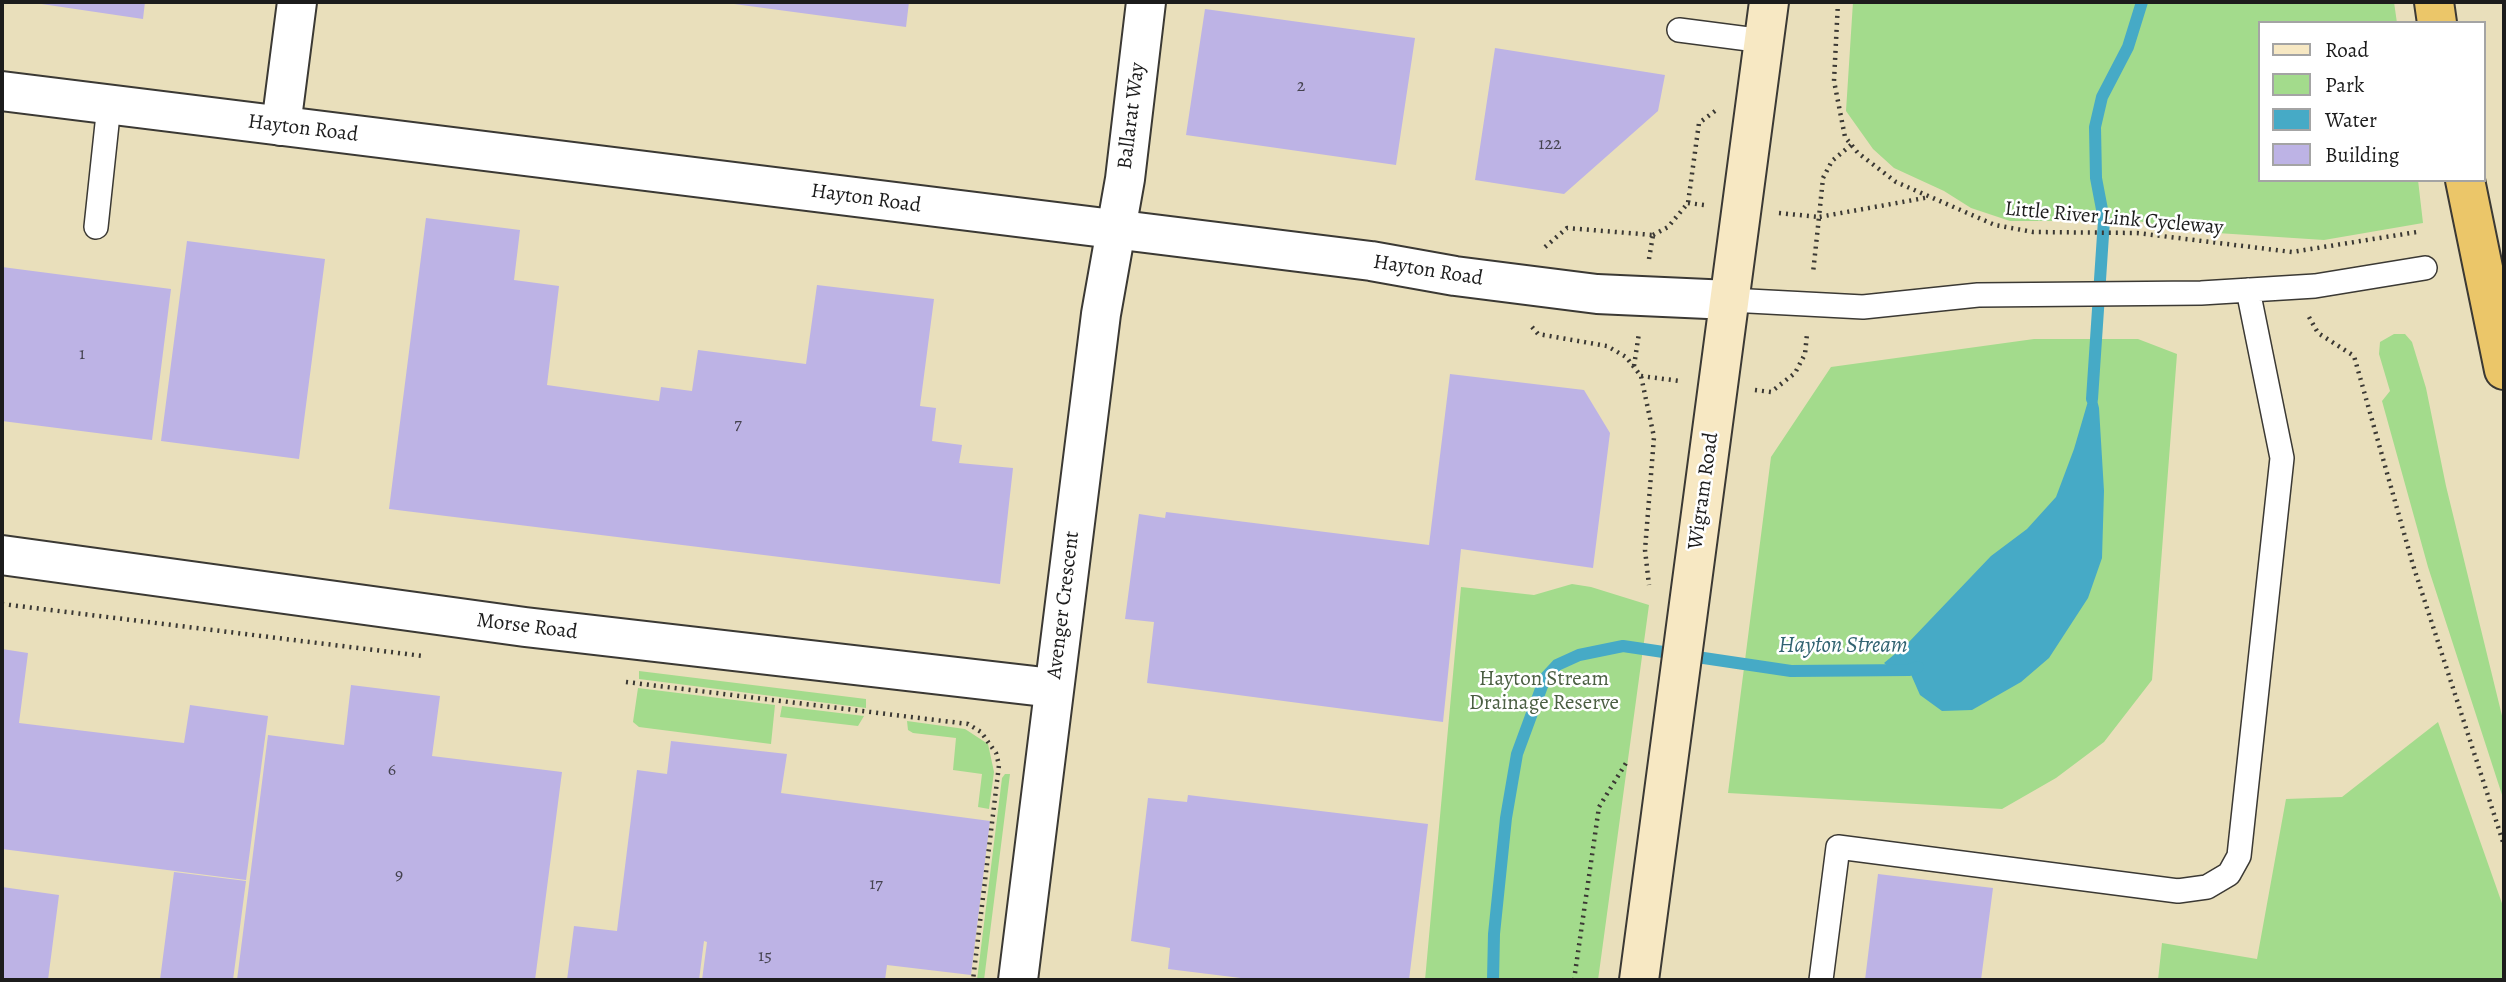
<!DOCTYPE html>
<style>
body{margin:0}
#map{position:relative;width:2506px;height:982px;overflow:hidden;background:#e9dfbb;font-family:Alegreya,serif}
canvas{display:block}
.frame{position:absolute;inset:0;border:4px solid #1c1c1c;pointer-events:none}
.legend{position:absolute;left:2258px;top:21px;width:228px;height:161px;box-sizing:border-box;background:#fff;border:2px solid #a4a4a4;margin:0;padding:9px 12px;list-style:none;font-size:21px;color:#1c1c1c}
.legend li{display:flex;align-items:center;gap:14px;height:35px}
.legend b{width:35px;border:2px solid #a4a4a4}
</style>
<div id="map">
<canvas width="2506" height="982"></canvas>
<div class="frame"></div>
<ul class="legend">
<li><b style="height:9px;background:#f7e8c3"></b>Road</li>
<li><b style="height:19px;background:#a3db8c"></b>Park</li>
<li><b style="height:19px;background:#46aac6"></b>Water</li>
<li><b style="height:19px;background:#bdb3e5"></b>Building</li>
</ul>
</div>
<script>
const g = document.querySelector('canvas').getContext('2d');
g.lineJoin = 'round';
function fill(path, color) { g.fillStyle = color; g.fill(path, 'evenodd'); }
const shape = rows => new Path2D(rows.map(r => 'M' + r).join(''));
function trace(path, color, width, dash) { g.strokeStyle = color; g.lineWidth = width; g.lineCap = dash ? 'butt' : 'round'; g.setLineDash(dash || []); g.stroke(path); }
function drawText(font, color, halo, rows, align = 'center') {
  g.font = font + ' Alegreya,serif'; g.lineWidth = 5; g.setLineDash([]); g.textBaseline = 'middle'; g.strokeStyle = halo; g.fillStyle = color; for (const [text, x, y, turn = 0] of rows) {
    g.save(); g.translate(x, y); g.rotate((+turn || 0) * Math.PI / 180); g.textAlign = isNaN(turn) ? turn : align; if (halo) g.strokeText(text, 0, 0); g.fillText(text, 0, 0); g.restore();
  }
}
fill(shape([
 [1853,2,2394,2,2397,23,2259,23,2259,180,2418,180,2423,223,2324,240,2202,232,2137,221,2010,221,1971,208,1944,191,1894,168,1873,149,1846,111],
 [2394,334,2405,334,2412,342,2426,388,2446,486,2504,724,2504,801,2428,567,2382,401,2390,391,2379,354,2380,342],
 [2034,339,2138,339,2177,354,2152,680,2104,742,2056,778,2002,809,1728,793,1771,457,1831,367],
 [1572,584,1591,587,1649,605,1598,980,1425,980,1461,587,1534,595],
 [639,671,866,699,866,708,639,679],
 [638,688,775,705,771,744,639,727,633,722],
 [782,706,864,716,858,726,780,717],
 [907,721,965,729,988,744,994,772,989,809,978,807,982,774,953,770,956,738,913,733,908,730],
 [2438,722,2504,909,2504,980,2158,980,2162,943,2257,959,2286,799,2342,797],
 [1005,774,1010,774,984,980,977,980,1002,778]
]), '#a3db8c');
fill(shape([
 [2093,384,2099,408,2104,491,2102,558,2088,598,2049,658,2021,682,1972,710,1942,711,1920,695,1909,670,1893,670,1884,663,1907,644,1991,556,2027,529,2056,497,2074,449]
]), '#46aac6');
trace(shape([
 [2092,399,2104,220,2096,178,2095,127,2102,97,2128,47,2142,2],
 [1493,980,1494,934,1506,818,1517,754,1545,678,1557,665,1579,655,1623,646,1791,671,1909,670,1918,667]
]), '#46aac6', 12);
fill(shape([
 [28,2,145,2,143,19],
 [719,2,909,2,906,27],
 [1205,9,1415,38,1396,165,1186,135],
 [1495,48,1665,75,1658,111,1564,194,1475,180],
 [426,218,520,230,514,280,559,286,547,385,659,401,661,387,692,391,698,350,806,364,817,285,934,299,920,406,936,408,932,441,962,445,959,463,1013,468,1000,584,389,509],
 [187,241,325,259,299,459,161,441],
 [2,267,171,289,152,440,2,421],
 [1450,374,1584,390,1610,433,1593,568,1461,549,1443,722,1147,683,1154,622,1125,619,1139,514,1165,518,1166,512,1429,545],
 [2,649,28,653,19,723,184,743,190,705,268,716,246,880,2,849],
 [351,685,440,696,432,756,562,772,535,980,237,980,268,735,344,745],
 [671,741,787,754,781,793,990,821,971,975,887,965,885,980,702,980,707,942,704,941,699,980,567,980,574,926,617,931,637,770,667,774],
 [1188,795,1428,824,1409,980,1257,980,1168,969,1170,948,1131,941,1148,798,1187,802],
 [174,872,246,881,233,980,160,980],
 [1878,874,1993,888,1981,980,1865,980],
 [2,887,59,895,48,980,2,980]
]), '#bdb3e5');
const service = shape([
 [1679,30,1764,41],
 [96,227,109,105],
 [1730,300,1863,307,1978,295,2201,293,2315,286,2425,268],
 [1821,980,1838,847,2178,891,2207,887,2229,874,2239,856,2282,458,2248,290]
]);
const minor = shape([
 [281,126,297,2],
 [2,555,525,627,1053,688],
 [1018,980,1101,314,1125,179,1146,2]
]);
const tertiary = shape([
 [2,91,1371,261,1455,276,1597,294,1730,300]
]);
const secondary = shape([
 [1639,980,1769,2]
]);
const motorway = shape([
 [2434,2,2437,23],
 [2465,180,2504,370]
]);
trace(service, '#3b3934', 26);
trace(minor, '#3b3934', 42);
trace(tertiary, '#3b3934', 42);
trace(secondary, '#3b3934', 42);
trace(motorway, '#3b3934', 42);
trace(shape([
 [1838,2,1834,81,1845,137,1858,153,1896,182,1995,225,2033,232,2137,233,2292,252,2417,232],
 [1851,145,1832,161,1823,178,1819,217,1930,197],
 [1688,203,1704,205],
 [1779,213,1819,217,1813,273],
 [1653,235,1668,227,1688,203,1699,123,1715,111],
 [1545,247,1567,228,1653,235],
 [1649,259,1653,235],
 [2309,317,2318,333,2354,356,2413,565,2504,845],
 [1532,327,1538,334,1607,346,1626,357,1641,376,1654,437,1645,550,1649,585],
 [1634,366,1639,333],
 [1641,376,1680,381],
 [1755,390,1771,392,1795,373,1805,354,1807,334],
 [2,604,423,656],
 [626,682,968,724,981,732,996,753,999,765,973,980],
 [1574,980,1599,807,1626,763]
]), '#3b3934', 4.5, [2, 5]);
trace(service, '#fff', 23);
trace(minor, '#fff', 38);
trace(tertiary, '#fff', 38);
trace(secondary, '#f7e8c3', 38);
trace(motorway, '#ebc669', 38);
drawText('18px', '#44424e', null, [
 ["2",1301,87],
 ["122",1550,145],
 ["1",82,355],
 ["7",738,425],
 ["6",392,771],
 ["9",399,876],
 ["17",876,885],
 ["15",765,957]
]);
drawText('21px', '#1c1c1c', '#fff', [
 ["Ballarat Way",1132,116,-83],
 ["Hayton Road",303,129,7],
 ["Hayton Road",866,199,8],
 ["Little River Link Cycleway",2114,219,5],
 ["Hayton Road",1428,271,9],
 ["Wigram Road",1704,491,-82],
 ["Avenger Crescent",1064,605,-83],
 ["Morse Road",527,627,7]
]);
drawText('21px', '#4b5f43', '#fff', [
 ["Hayton Stream",1544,680],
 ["Drainage Reserve",1544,704]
]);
drawText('italic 23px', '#316371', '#fff', [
 ["Hayton Stream",1843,646]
]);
</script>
